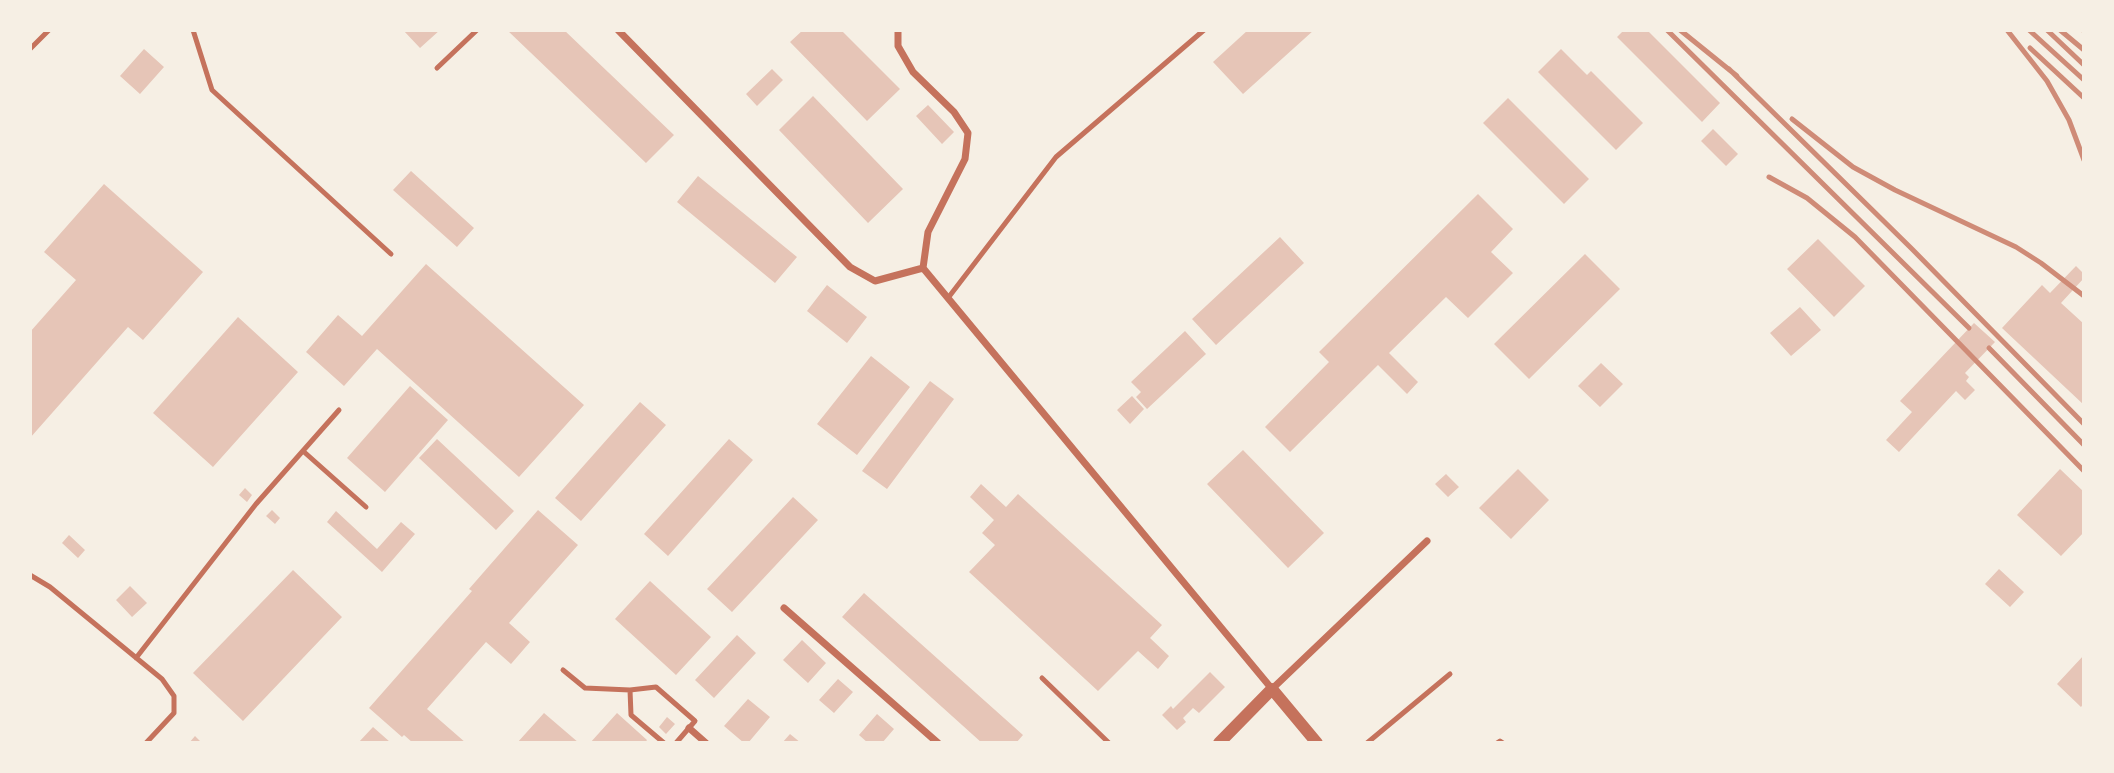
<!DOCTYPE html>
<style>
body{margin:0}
#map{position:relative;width:2114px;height:773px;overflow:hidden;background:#f6efe4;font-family:"Roboto Serif",serif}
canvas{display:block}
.frame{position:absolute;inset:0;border:32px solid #f6efe4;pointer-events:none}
</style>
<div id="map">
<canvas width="2114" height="773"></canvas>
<div class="frame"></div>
</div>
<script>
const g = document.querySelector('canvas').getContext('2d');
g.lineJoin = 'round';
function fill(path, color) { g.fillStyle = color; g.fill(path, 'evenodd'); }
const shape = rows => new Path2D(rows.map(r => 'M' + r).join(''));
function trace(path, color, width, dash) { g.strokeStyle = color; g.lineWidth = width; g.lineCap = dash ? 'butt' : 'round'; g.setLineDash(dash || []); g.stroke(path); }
fill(shape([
 [403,30,440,30,420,48],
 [507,30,564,30,674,135,646,163],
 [803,30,841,30,900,89,867,121,790,42],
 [1248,30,1314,30,1243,94,1213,62],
 [1624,30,1647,30,1720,103,1702,122,1617,37],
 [144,49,164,67,140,94,120,76],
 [1561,49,1587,75,1591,71,1643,123,1616,150,1538,72],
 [772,69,783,80,757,106,746,94],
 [813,96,903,189,868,223,779,130],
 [1508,98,1589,179,1564,204,1483,123],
 [928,105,954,132,942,144,916,116],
 [1713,129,1738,154,1726,166,1701,141],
 [411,171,474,228,457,247,393,190],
 [698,176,797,257,775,283,677,202],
 [104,184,203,272,143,340,128,327,30,438,30,332,76,280,44,252],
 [1478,194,1513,229,1491,252,1513,273,1468,318,1446,297,1389,353,1418,382,1407,394,1378,365,1290,452,1265,427,1329,362,1319,352],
 [1280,237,1304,263,1216,345,1192,319],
 [1818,239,1865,286,1834,317,1787,269],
 [1585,254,1620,289,1529,379,1494,344],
 [426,264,584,405,519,477,377,349,344,386,306,352,338,315,362,336],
 [2076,266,2084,274,2084,278,2061,303,2084,324,2084,405,2002,328,2042,285,2050,293],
 [827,285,867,317,847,343,807,311],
 [1800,307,1821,330,1791,356,1770,333],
 [238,317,298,372,213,467,153,413],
 [1974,323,1995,342,1965,373,1969,377,1966,381,1975,390,1965,400,1956,391,1899,452,1886,440,1912,412,1900,401],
 [1185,331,1206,354,1147,409,1136,397,1141,392,1131,382],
 [871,356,910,387,857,455,817,424],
 [1601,363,1623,384,1600,407,1578,386],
 [930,381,954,399,887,489,862,471],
 [410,386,448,420,385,492,347,458],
 [1132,396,1144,409,1130,424,1117,410],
 [640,402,666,425,581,521,555,498],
 [437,439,514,511,496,530,419,458],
 [729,439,753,460,668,556,644,534],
 [1243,450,1324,533,1288,568,1207,484],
 [1518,469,1549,500,1511,539,1479,508],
 [2060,469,2084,492,2084,532,2061,556,2017,515],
 [1446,474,1459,487,1448,497,1435,484],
 [981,484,1006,507,1018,494,1162,625,1150,638,1169,656,1158,669,1138,651,1098,691,969,572,995,545,982,533,994,520,970,497],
 [245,488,252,495,247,502,239,495],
 [793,497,818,520,732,612,707,589],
 [272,510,280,518,275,524,266,516],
 [538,510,578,545,509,623,530,642,511,664,486,642,427,709,466,743,413,743,404,735,402,737,369,708,472,591,469,589],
 [336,511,377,549,401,522,415,534,382,572,327,522],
 [69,535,85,550,78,558,62,543],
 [1999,569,2024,592,2010,607,1985,584],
 [293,570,342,617,243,721,193,673],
 [650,581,711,637,676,675,615,619],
 [130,586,147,603,132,617,116,600],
 [864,593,1023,735,1016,743,982,743,842,617],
 [737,635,756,653,714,698,695,680],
 [802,640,826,663,808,683,783,660],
 [2084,655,2084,703,2081,707,2057,684],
 [1210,672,1225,687,1199,713,1193,708,1183,718,1186,722,1177,730,1162,715,1171,706,1173,709],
 [838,679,853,692,834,713,819,700],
 [748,699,770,717,748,743,744,743,724,726],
 [544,713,579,743,517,743],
 [617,713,647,740,645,743,590,743],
 [877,714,894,729,882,743,868,743,859,735],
 [667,717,675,724,666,734,659,727],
 [373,727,390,742,389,743,358,743],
 [790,734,801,743,782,743],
 [195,736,202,743,189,743]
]), '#e6c5b7');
trace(shape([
 [193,30,212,90,391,254],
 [30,49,49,30],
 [437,68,477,30],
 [948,298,1056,157,1204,30],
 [303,451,366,507],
 [30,575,50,587,162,679,174,696,174,713,146,743],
 [136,658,256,504,339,410],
 [563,670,585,688,630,690,656,687,695,721,676,743],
 [1042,678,1109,743],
 [630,690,631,715,664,743],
 [1367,743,1450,674],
 [1497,743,1500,741,1503,743]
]), '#c5725c', 5);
trace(shape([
 [618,30,850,267,875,281,923,268,1272,689,1427,541],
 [898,30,898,46,913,72,954,112,968,133,965,159,928,232,923,268],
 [784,608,938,743],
 [689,728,706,743]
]), '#c5725c', 7);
trace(shape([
 [1219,743,1272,689,1317,743]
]), '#c5725c', 12);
trace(shape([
 [1667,30,1969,328],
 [1680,30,1737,76],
 [2007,30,2047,81,2069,120,2084,160],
 [2029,30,2084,80],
 [2047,30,2084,65],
 [2060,30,2084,50],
 [2083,30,2084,31],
 [2030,48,2084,98],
 [1729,69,1912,249,2084,424],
 [1792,119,1853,167,1895,190,2016,247,2041,263,2084,296],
 [1769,177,1807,198,1855,237,2084,471],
 [1989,348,2084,445]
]), '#cf8b77', 5);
</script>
